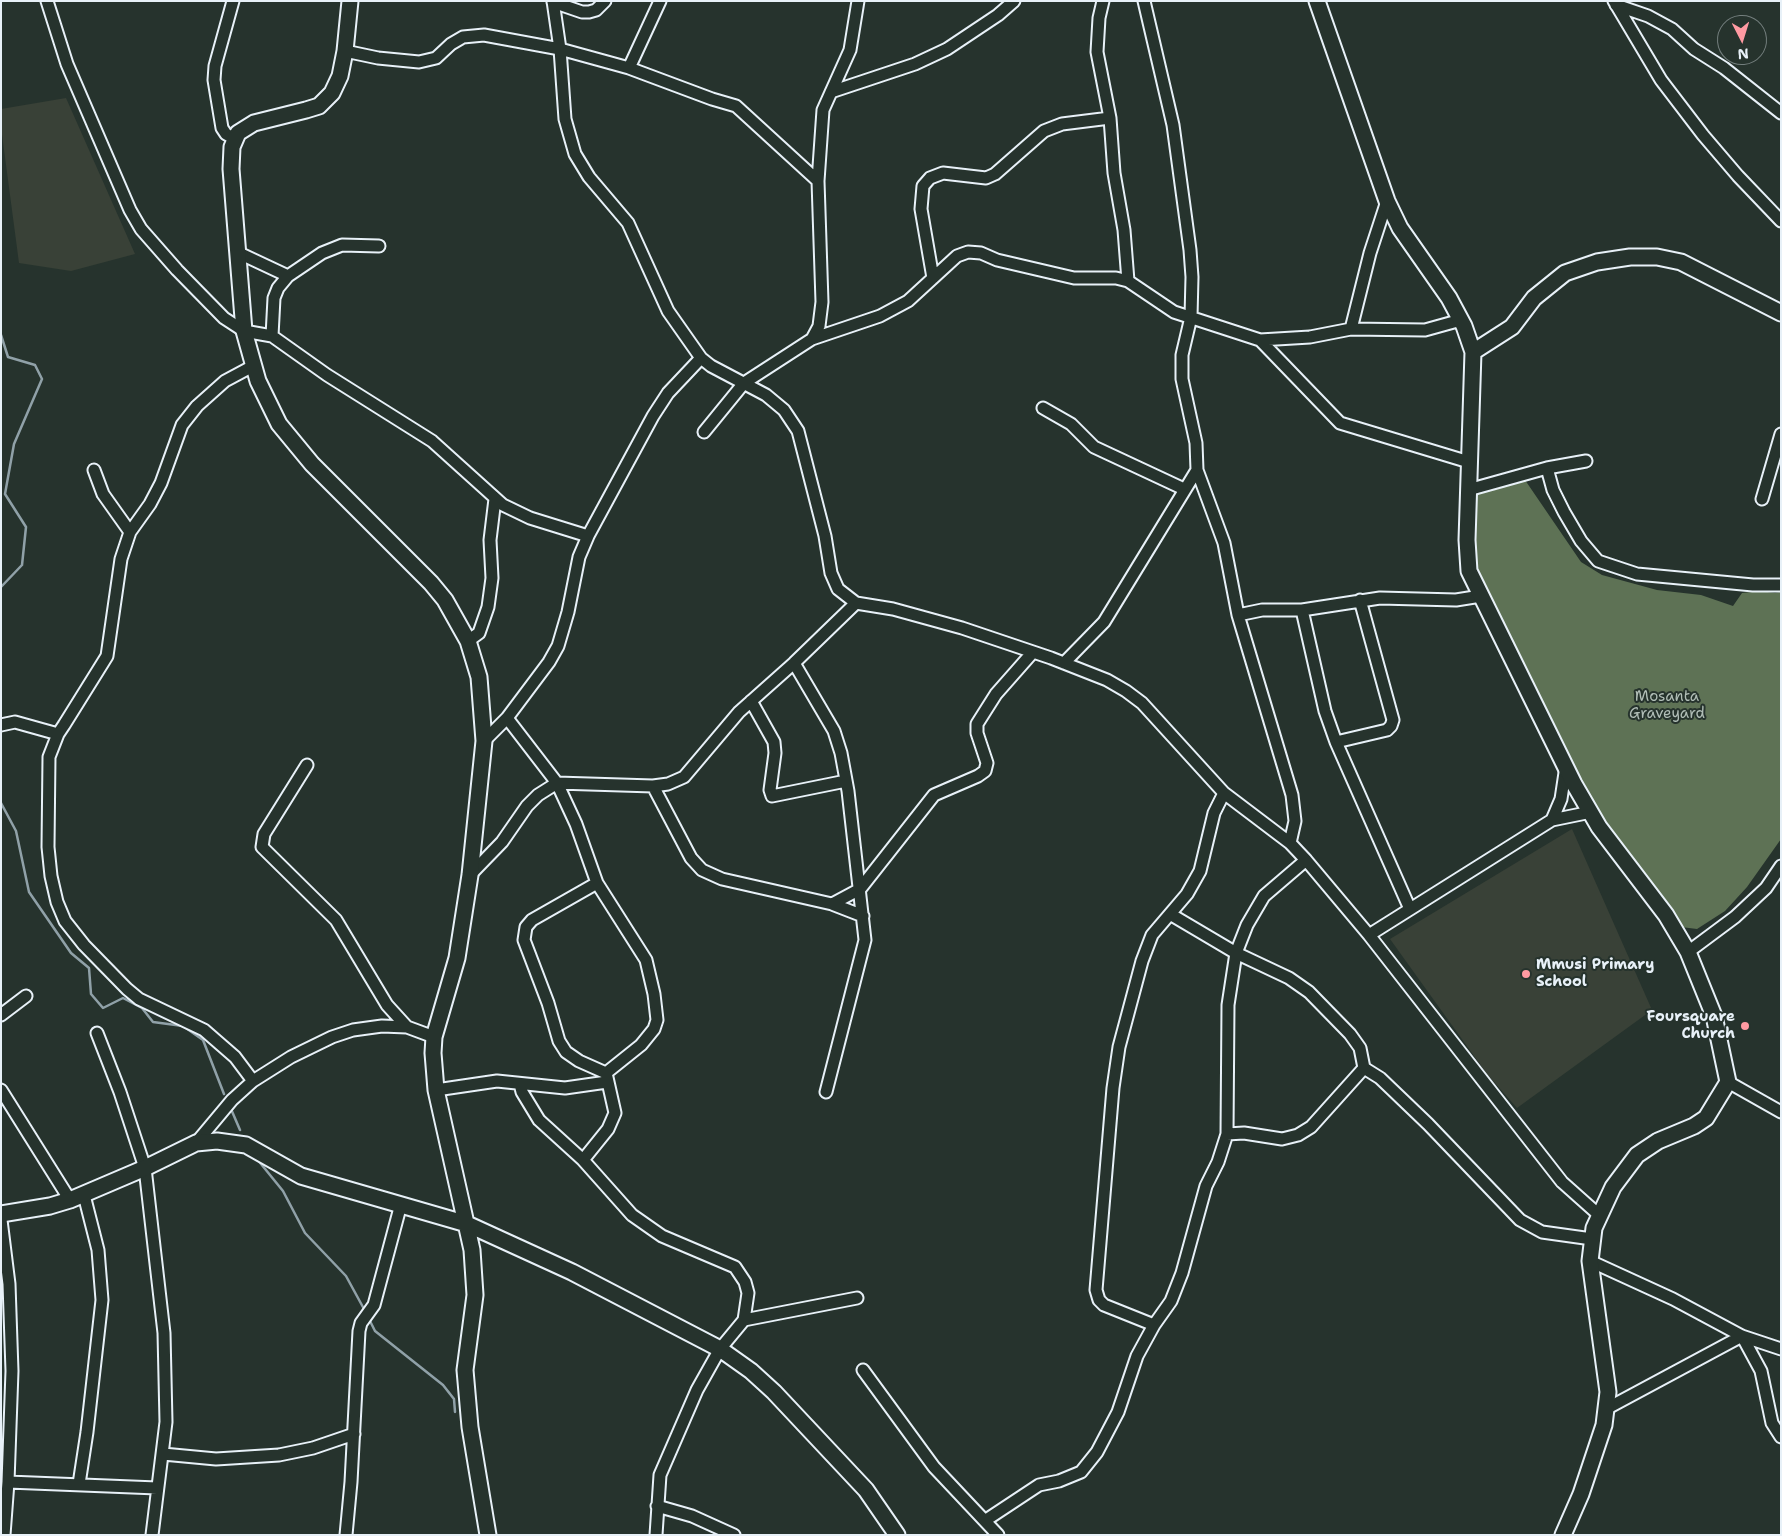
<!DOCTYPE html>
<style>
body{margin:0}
#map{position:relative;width:1782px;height:1536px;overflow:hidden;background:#26332d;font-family:"Shantell Sans",sans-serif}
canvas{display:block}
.frame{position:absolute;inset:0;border:2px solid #e8f1f8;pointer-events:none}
.north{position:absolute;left:1717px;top:15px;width:50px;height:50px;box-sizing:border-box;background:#26332d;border:1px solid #747f7e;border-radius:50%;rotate:175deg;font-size:14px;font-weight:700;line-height:20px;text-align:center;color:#e8f1f8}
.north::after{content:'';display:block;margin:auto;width:18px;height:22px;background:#ff9aa2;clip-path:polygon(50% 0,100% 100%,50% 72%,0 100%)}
</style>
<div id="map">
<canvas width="1782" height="1536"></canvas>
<div class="frame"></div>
<div class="north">N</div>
</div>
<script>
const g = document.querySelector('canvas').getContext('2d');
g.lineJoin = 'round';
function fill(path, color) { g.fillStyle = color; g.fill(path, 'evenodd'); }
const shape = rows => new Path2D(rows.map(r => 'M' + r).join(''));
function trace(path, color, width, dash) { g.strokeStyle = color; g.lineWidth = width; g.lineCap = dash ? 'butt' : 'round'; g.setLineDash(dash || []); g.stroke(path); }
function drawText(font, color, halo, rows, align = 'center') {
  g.font = font + ' "Shantell Sans",sans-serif'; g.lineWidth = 4; g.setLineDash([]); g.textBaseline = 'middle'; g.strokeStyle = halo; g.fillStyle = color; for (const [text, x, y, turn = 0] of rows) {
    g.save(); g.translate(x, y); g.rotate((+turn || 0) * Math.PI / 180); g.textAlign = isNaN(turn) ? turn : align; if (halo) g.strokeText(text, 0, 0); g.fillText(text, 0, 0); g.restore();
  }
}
fill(shape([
 [66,98,135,254,71,271,19,263,1,127,1,109],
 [1572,829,1652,1010,1517,1108,1487,1074,1390,939]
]), '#394137');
fill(shape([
 [1525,480,1581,562,1602,575,1657,590,1701,595,1733,606,1742,593,1760,591,1775,593,1781,592,1781,839,1747,887,1725,911,1697,929,1673,926,1608,837,1475,574,1473,495]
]), '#5e7255');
trace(shape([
 [1,335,8,357,35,365,42,379,14,444,5,494,26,527,22,565,1,587],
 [1,803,16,831,29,892,71,953,89,968,91,994,103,1008,123,998,142,1008,153,1022,183,1026,203,1040,224,1094],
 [231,1109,240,1130],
 [257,1159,283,1191,305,1233,346,1276,364,1309],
 [369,1319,375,1331,443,1385,454,1399,455,1412]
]), '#90a1a8', 2.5);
const street = shape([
 [47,1,67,64,130,210,141,229,177,270,224,318,244,331,272,336,327,375,432,441,503,505,530,518,588,536],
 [233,1,215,66,214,80,222,128,226,134,235,139],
 [553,1,560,49,565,119,575,154,589,177,628,223,668,311,701,358,711,366,766,395,784,410,798,431,825,536,831,573,838,589,856,603,893,609,962,628,1051,658,1107,680,1126,691,1142,703,1224,793,1290,843,1306,860,1369,935,1562,1182,1599,1215],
 [1103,1,1099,18,1097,52,1110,118,1114,173,1124,230,1128,281],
 [1614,1,1661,80,1703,135,1738,176,1781,221],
 [553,2,582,12,589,12,596,10,605,1],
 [1616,5,1648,16,1672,29,1694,49,1724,68,1781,113],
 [345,51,378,58,419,62,436,58,451,44,463,37,484,35,560,49,629,68,712,99,736,106,818,181],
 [629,68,660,1],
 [831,92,915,64,947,49,998,15,1014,1],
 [239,253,288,276],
 [933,278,921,209,923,186,930,178,943,173,986,178,995,174,1044,131,1062,124,1110,118],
 [1351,329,1370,253,1387,201],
 [272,336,274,298,278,288,288,276,322,253,342,245,379,246],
 [812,339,880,316,908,301,957,256,968,252,981,253,997,260,1074,278,1116,278,1128,281,1174,312,1260,340,1310,337,1351,329,1425,330,1461,320],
 [1260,340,1340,423,1469,462],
 [1043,408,1071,424,1094,447,1184,489],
 [704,432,744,383,812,339,819,326,822,302,818,181,823,110,850,50,858,1],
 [1547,468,1553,490,1564,512,1581,541,1598,561,1637,574,1753,585,1781,585],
 [94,470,103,494,130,532],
 [1197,470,1224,543,1238,615,1292,795,1295,821,1290,843],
 [1468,490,1547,468,1586,461],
 [1762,499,1781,434],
 [1302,610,1325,711,1336,742,1410,909],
 [1238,615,1262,610,1302,610,1380,598,1456,600,1481,596],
 [468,641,479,633,488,607,492,578,490,540,495,499],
 [794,663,834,731,841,753,848,791,865,940,826,1092],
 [1064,663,1104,622,1197,470,1196,443,1182,379,1182,355,1191,317,1192,277,1190,250,1173,125,1144,1],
 [751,701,774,742,775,753,770,790,772,796,846,781],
 [507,718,557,783,576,824,597,883,646,960,654,994,657,1020,654,1029,641,1045,606,1073,615,1113,608,1129,583,1160,632,1215,662,1236,735,1267,745,1282,748,1293,744,1320,720,1349,697,1390,660,1475,656,1535],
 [1,725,15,722,58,734,64,725,107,656,121,559,130,532,150,504,161,483,182,425,197,406,225,381,253,366],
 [58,734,49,757,48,847,51,876,57,902,65,921,84,945,127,989,139,999,204,1030,235,1057,253,1081],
 [484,741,507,718,549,662,558,646,568,612,579,557,588,536,653,416,668,393,701,358],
 [1336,742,1387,730,1391,726,1393,720,1360,600],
 [307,765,264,834,262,847,336,920,387,1005,407,1027],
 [653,786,691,858,702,870,722,879,832,904,863,916],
 [1552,820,1591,812],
 [470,875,502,842,527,806,538,795,557,783,653,786,668,784,684,777,739,712,794,663,856,603],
 [597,883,532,920,526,927,524,940,548,1003,559,1041,566,1052,579,1061,606,1073],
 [832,904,860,889,934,795,978,776,985,771,987,763,977,733,977,724,996,694,1033,652],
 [1170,914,1236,953,1289,978,1309,992,1350,1034,1360,1048,1364,1068],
 [1369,935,1552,820,1561,799,1566,766],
 [1688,952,1735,917,1766,888,1781,866],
 [1,1015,26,996],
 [97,1033,120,1092,145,1168,164,1333,166,1422,152,1535],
 [1728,1082,1781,1112],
 [520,1084,522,1092,539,1120,583,1160],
 [1,1090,70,1200],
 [436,1090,497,1081,565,1088,607,1082],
 [1227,1134,1244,1133,1282,1139,1298,1135,1311,1127,1364,1068,1380,1078,1428,1124,1520,1220,1542,1232,1592,1239],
 [196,1143,232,1100,253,1081,291,1057,332,1037,353,1030,382,1026,407,1027,434,1037],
 [1,1220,9,1284,12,1371,8,1482,4,1535],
 [1590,1261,1673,1299,1742,1336,1781,1349],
 [744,1320,857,1298],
 [1154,1325,1104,1305,1099,1300,1096,1290,1113,1088,1119,1047,1142,961,1152,935,1187,894,1200,871,1214,813,1224,793],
 [863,1370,934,1467,998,1535],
 [1606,1409,1742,1336,1761,1371,1772,1423,1781,1437],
 [163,1454,216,1459,279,1455,313,1448,354,1434],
 [8,1482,157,1488],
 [79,1484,87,1432,102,1300,98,1250,84,1195],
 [657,1506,692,1516,734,1535],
 [986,1520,1039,1485,1059,1481,1081,1472,1097,1452,1118,1412,1137,1356,1154,1325,1171,1301,1182,1273,1206,1186,1218,1162,1227,1134,1228,1005,1236,953,1247,925,1264,896,1306,860],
 [346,1535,351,1482,359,1331,361,1323,374,1305,401,1204]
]);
const secondary = shape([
 [350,1,345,51,340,76,332,93,319,106,306,110,254,123,238,133,232,147,231,169,244,331,258,381,279,424,312,464,431,583,445,600,468,641,479,677,484,741,470,875,457,958,434,1037,433,1053,436,1090,472,1250,475,1295,465,1370,470,1427,488,1535],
 [1317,1,1387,201,1400,228,1449,298,1464,326,1473,352,1467,540,1469,571,1574,784,1599,827,1666,915,1688,952,1714,1016,1728,1082,1706,1118,1694,1126,1658,1141,1637,1155,1613,1187,1594,1228,1590,1261,1608,1392,1604,1425,1581,1494,1563,1535],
 [1473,352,1512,327,1534,298,1565,273,1597,262,1630,257,1657,257,1681,262,1781,313],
 [1,1214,50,1206,70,1200,145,1168,196,1143,217,1141,246,1145,301,1176,467,1224,572,1272,720,1349,751,1371,774,1392,866,1490,897,1535]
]);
trace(street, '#e8f1f8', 15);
trace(secondary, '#e8f1f8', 19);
trace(street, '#26332d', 11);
trace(secondary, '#26332d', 15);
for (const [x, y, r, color] of [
 [1526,974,5,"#ff9aa2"],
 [1745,1026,5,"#ff9aa2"]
]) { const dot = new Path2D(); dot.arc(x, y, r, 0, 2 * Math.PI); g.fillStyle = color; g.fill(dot); trace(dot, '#26332d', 2); }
drawText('15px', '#b1beb7', '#26332d', [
 ["Mosanta",1667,697],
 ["Graveyard",1667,714]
]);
drawText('bold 15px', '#e8f1f8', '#26332d', [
 ["Mmusi Primary",1536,965],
 ["School",1536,982],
 ["Foursquare",1735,1017,"right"],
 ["Church",1735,1034,"right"]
], 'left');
</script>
